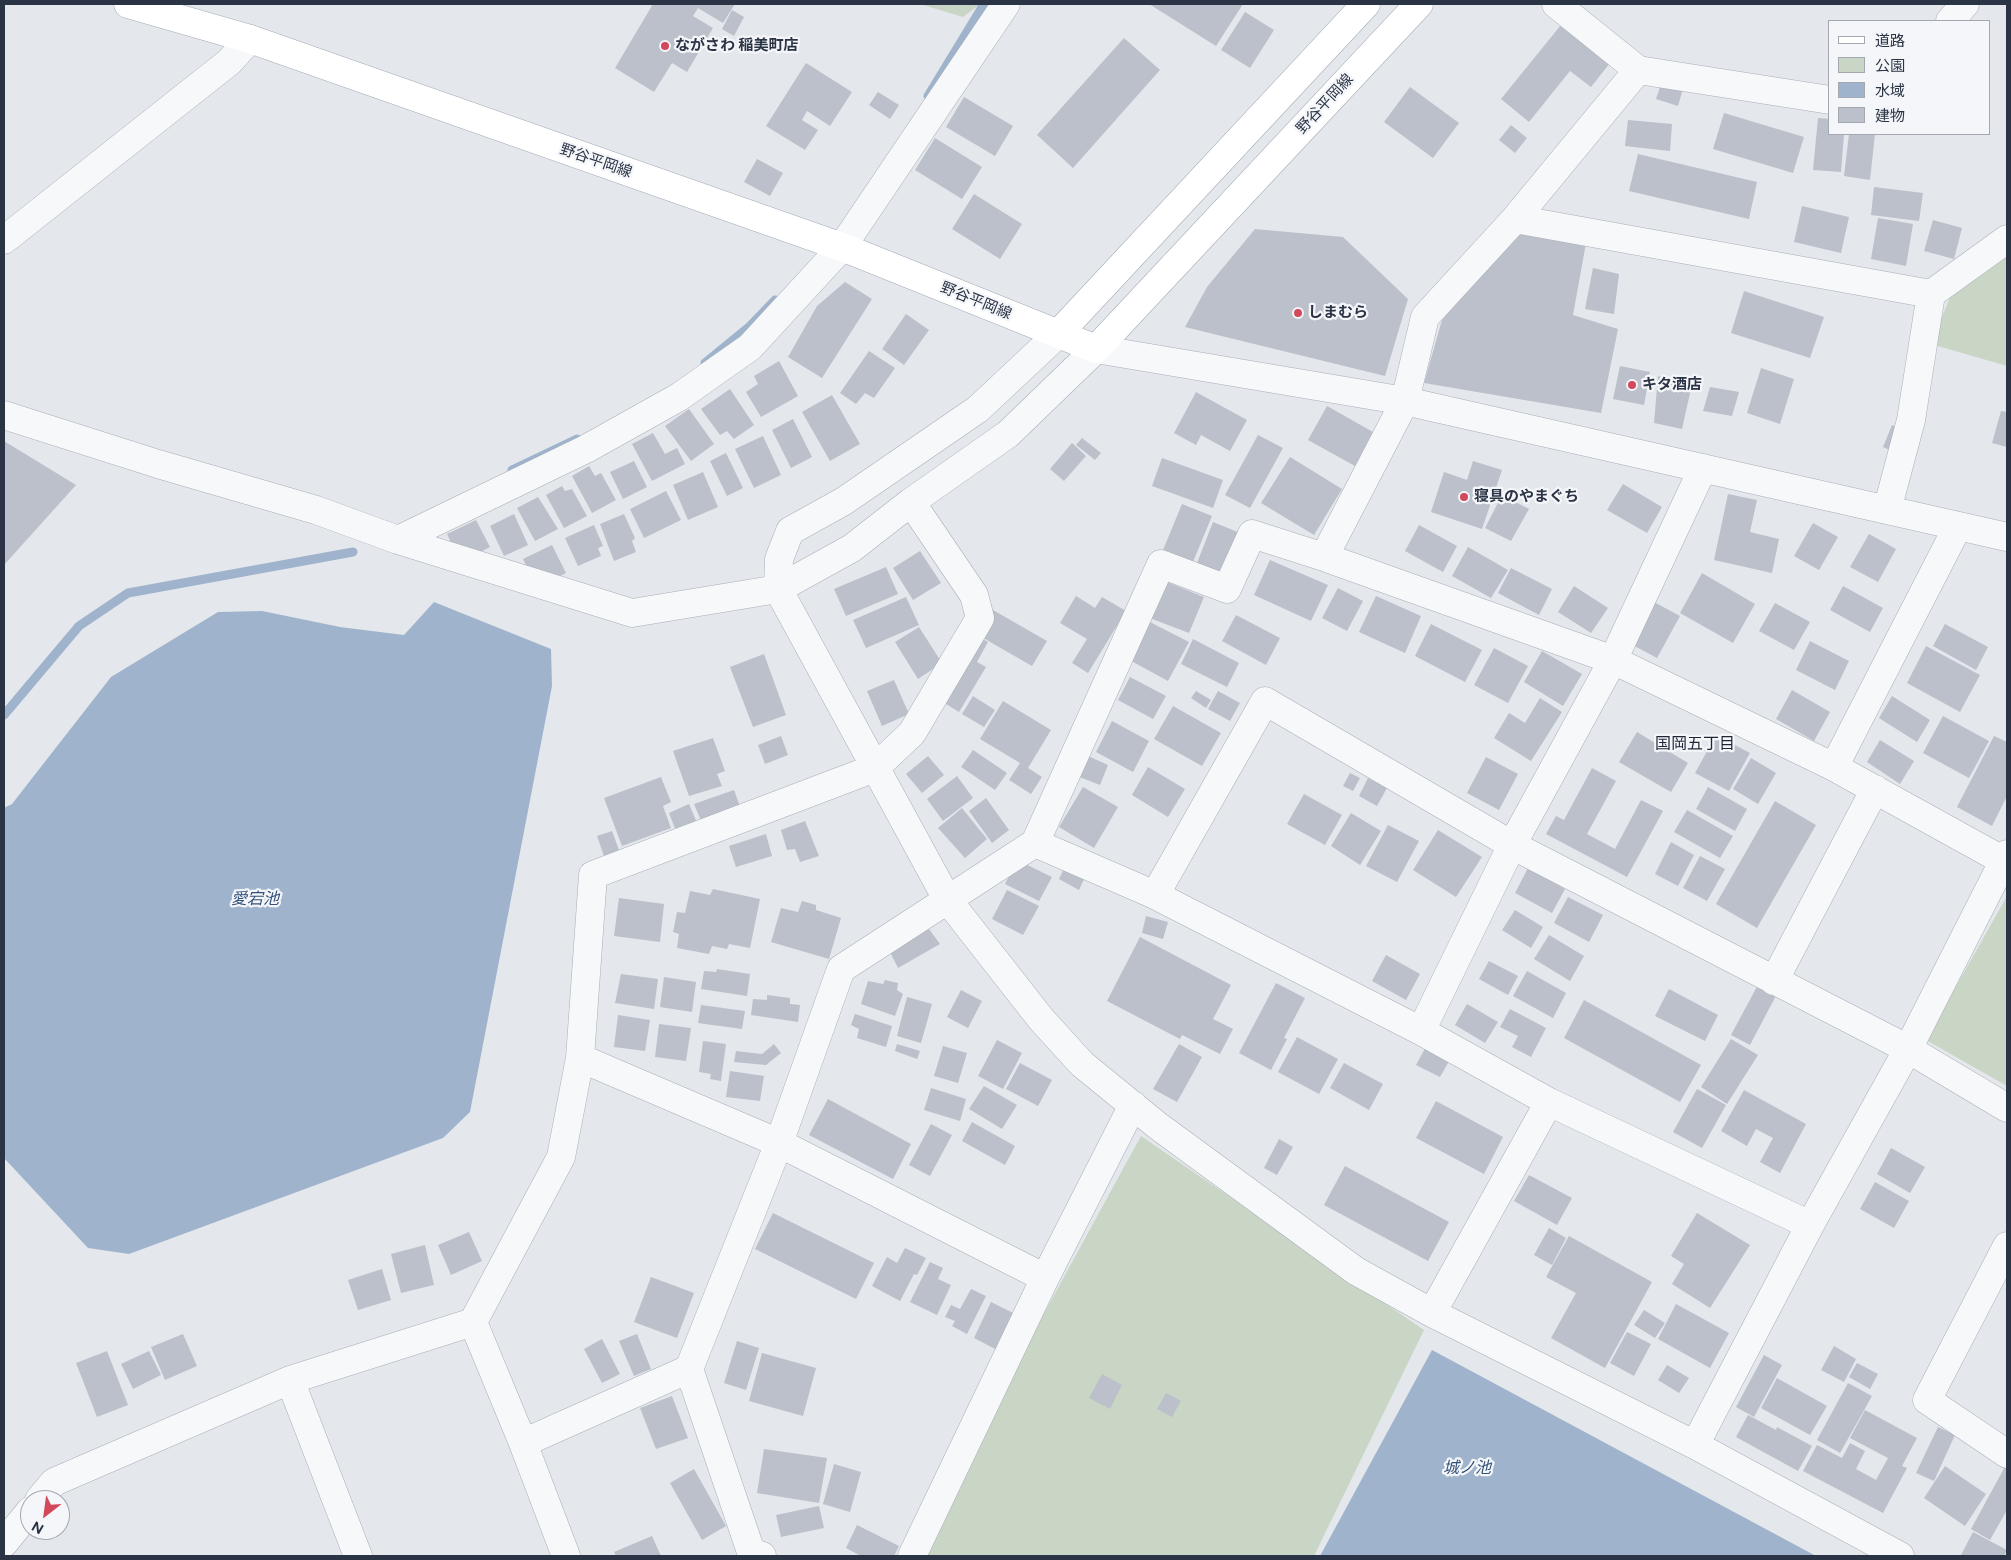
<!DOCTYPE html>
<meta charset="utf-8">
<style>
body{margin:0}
#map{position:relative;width:2011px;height:1560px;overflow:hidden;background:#e4e7ec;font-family:Figtree,"Noto Sans JP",sans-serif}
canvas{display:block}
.frame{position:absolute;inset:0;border:5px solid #2b3445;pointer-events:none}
.legend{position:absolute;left:1828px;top:20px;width:162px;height:115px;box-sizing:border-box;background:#f4f6f9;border:1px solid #a4a8b1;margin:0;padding:6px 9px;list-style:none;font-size:15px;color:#2b3445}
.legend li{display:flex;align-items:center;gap:10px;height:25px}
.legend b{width:25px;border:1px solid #a4a8b1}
.north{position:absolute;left:20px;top:1490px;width:50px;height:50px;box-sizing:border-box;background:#f4f6f9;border:1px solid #a4a8b1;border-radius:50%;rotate:210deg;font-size:14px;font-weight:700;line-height:20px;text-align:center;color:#2b3445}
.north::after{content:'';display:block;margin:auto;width:18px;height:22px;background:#d1495b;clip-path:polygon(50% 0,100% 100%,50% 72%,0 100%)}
</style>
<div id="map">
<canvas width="2011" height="1560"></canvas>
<div class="frame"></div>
<ul class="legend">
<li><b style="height:6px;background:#fff"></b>道路</li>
<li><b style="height:14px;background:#c9d6c5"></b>公園</li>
<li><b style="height:14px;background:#9fb4cc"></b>水域</li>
<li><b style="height:14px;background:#bbc0ca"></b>建物</li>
</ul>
<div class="north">N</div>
</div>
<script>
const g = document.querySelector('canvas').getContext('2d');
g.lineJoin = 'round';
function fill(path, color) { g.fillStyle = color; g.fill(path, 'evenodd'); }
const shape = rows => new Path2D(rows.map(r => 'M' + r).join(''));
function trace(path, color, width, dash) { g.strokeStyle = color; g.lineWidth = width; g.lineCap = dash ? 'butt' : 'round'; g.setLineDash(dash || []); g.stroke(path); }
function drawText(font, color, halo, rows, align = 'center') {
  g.font = font + ' Figtree,"Noto Sans JP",sans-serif'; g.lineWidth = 4.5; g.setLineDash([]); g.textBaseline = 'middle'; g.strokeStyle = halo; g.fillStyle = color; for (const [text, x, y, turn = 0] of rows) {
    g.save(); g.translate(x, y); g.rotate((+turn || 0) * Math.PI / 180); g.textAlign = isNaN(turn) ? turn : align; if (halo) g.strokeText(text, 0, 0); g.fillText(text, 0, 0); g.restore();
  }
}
fill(shape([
 [920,4,980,4,963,17],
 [2007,252,2007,366,1931,344,1951,295],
 [2007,896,2007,1086,1926,1040],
 [1141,1136,1424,1330,1314,1556,920,1556,918,1544]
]), '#c9d6c5');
fill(shape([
 [434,602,551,649,552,686,470,1112,443,1138,129,1254,88,1248,4,1158,4,808,12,804,111,677,218,612,262,611,340,627,404,635],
 [1432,1350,1816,1556,1320,1556]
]), '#9fb4cc');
trace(shape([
 [928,96,984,4],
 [705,363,749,327,775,300],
 [512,470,577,439],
 [4,715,79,626,128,593,353,552]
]), '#9fb4cc', 9);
fill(shape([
 [653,4,735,4,723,23,698,8,693,16,713,28,687,72,672,63,654,92,615,68],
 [1149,4,1243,4,1216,46],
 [732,10,744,17,734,36,722,29],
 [1245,12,1274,30,1250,68,1221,50],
 [1565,20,1614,58,1591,87,1570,71,1529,122,1501,99],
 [1124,38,1160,70,1073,168,1037,135],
 [806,63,852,92,830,126,807,111,802,120,818,130,805,150,766,126],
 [1663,78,1684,85,1678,106,1656,99],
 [1410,87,1459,123,1433,158,1384,122],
 [878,92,899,105,890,119,869,105],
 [964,97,1013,126,995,156,946,127],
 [1724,113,1804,137,1793,173,1713,149],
 [1818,118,1830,119,1830,134,1844,134,1841,172,1813,170],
 [1628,120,1672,124,1670,151,1625,146],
 [1511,125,1527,138,1515,153,1499,140],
 [1849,134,1875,134,1870,180,1844,176],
 [935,138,982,167,962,199,915,170],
 [1638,154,1757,182,1749,219,1629,191],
 [757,159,783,173,770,196,744,182],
 [1874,187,1923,193,1919,221,1871,215],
 [974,194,1022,224,1000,259,952,229],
 [1802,206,1849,217,1841,253,1794,242],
 [1878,218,1913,224,1906,266,1871,259],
 [1933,220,1962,228,1954,259,1924,251],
 [1255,229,1343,237,1408,299,1385,376,1185,327,1207,287],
 [1517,234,1586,243,1573,315,1618,329,1601,413,1424,383,1442,320],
 [1593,268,1619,274,1614,314,1585,309],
 [845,282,872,299,822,378,788,357,817,306],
 [1744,291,1824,317,1810,358,1731,333],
 [906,314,929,330,904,365,882,349],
 [869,351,895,368,874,398,865,393,856,404,840,393],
 [779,361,798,396,761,417,746,392,758,384,754,376],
 [1620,366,1650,372,1644,405,1613,399],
 [1761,368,1794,379,1780,424,1747,413],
 [1658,376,1692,384,1682,429,1654,423],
 [1710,387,1739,392,1732,416,1703,411],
 [730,389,754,425,734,439,727,431,720,435,701,409],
 [1196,392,1247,420,1230,451,1201,435,1196,445,1174,433],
 [832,395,860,444,830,461,802,412],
 [1327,406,1373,432,1355,466,1308,440],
 [689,409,714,444,691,461,665,426],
 [2001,411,2007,412,2007,447,1992,443],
 [793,419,812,457,791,468,772,430],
 [1892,425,1906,431,1896,453,1883,447],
 [653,433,665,454,677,448,685,464,652,481,632,444],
 [1258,435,1283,448,1250,508,1225,495],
 [763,436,781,475,754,488,735,449],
 [1082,438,1101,453,1095,460,1076,445],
 [4,441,76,485,4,565],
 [1072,443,1086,456,1064,481,1050,469],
 [726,453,743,488,727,496,710,461],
 [1290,457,1342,489,1314,535,1261,503],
 [1162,458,1223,480,1213,508,1152,486],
 [634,461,647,487,623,499,610,472],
 [1473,461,1502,470,1482,529,1431,512,1444,472,1467,480],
 [589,466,595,476,601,473,616,500,592,513,572,476],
 [703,472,718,507,688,520,673,485],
 [1623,484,1662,507,1647,533,1607,510],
 [562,486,565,491,572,489,587,516,564,528,546,495],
 [666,491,681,520,644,538,630,509],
 [1728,494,1757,500,1750,532,1779,539,1772,573,1714,560],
 [1502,495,1529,509,1511,541,1485,528],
 [538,497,558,529,535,541,517,508],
 [1182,504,1212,516,1193,562,1163,550],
 [514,514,528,545,504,556,490,526],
 [624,514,635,538,632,541,636,552,614,561,600,524],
 [476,520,490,547,471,557,457,555,447,534],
 [1213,522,1240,533,1224,574,1197,563],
 [1813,523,1838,537,1819,570,1794,556],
 [594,525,603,546,598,548,601,556,578,566,565,538],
 [1419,525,1457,546,1443,572,1405,551],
 [1869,534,1896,549,1878,582,1850,567],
 [552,545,566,573,547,583,533,580,523,559],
 [1468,547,1508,570,1491,598,1452,576],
 [920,551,941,583,913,600,893,568],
 [1270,560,1328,585,1311,621,1254,595],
 [886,567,898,594,846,616,834,589],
 [1511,568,1552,589,1539,615,1498,593],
 [1702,573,1755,604,1733,643,1680,613],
 [1162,580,1204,597,1189,633,1147,617],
 [1574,586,1608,608,1591,633,1558,612],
 [1843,586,1883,608,1870,632,1830,610],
 [1338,588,1363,601,1347,631,1322,618],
 [1076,596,1095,608,1102,597,1126,611,1088,673,1072,663,1087,639,1060,623],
 [1376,596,1421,616,1405,653,1359,632],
 [906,597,919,625,866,648,853,620],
 [1654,602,1680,616,1657,658,1631,644],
 [1775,603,1810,622,1794,650,1759,631],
 [993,610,1047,641,1032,666,978,635],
 [1236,615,1280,638,1266,665,1222,641],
 [1144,619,1189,642,1168,681,1124,657],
 [1431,624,1482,650,1465,682,1415,656],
 [1945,624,1988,647,1976,670,1933,646],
 [919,627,942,663,918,679,895,642],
 [976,635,988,642,977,662,986,667,959,712,938,699],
 [1193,639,1239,663,1227,687,1181,664],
 [1810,641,1849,661,1835,690,1796,670],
 [1926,646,1980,675,1960,712,1907,683],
 [1494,648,1528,666,1508,703,1474,685],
 [1542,651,1582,674,1563,706,1524,682],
 [764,654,786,715,753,727,730,667],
 [1130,677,1166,696,1153,719,1118,700],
 [894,680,909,714,882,726,867,691],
 [1792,690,1830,712,1814,741,1776,719],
 [1196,691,1211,700,1206,708,1191,698],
 [1218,691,1240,703,1230,721,1208,709],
 [973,696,995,710,984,727,962,714],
 [1892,696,1930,720,1917,742,1879,718],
 [1540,698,1562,712,1531,761,1494,738,1509,713,1525,723],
 [1003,701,1051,730,1028,768,1042,777,1031,794,1009,780,1020,763,980,739],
 [1173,706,1221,733,1202,766,1154,739],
 [1943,716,1989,741,1969,778,1923,753],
 [1112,721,1149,741,1133,772,1096,752],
 [1637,732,1688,763,1671,792,1619,762],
 [1716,735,1750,753,1729,791,1695,773],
 [781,736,788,755,765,764,758,745],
 [1994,736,2007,742,2007,796,1992,826,1957,807],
 [713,738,725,771,717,774,722,786,689,796,673,751],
 [1880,740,1914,761,1900,784,1867,762],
 [973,750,1007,773,995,790,961,767],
 [1086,755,1108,765,1100,785,1077,776],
 [928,756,944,775,922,793,906,774],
 [1486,757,1518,774,1499,810,1467,793],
 [1751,758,1776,773,1758,804,1733,789],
 [1148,767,1185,789,1168,817,1132,795],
 [1592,768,1616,781,1587,834,1615,849,1641,800,1663,811,1627,877,1546,834,1556,816,1564,820],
 [1350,773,1360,778,1353,791,1343,786],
 [957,776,973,798,943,821,927,799],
 [661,777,671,802,663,806,671,828,622,846,604,798],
 [1368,778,1387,788,1377,806,1359,796],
 [1083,787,1118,807,1094,848,1059,827],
 [1708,787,1747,809,1735,831,1696,809],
 [734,790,741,809,702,823,694,804],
 [1304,794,1342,815,1325,845,1287,824],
 [986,798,1009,830,992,843,969,811],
 [1775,801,1816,825,1757,928,1716,904],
 [689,804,697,823,676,831,669,813],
 [962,808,987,839,965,858,938,828],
 [1687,810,1733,836,1720,858,1674,832],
 [1351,813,1381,831,1360,865,1331,846],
 [805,821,819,856,800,862,795,849,787,850,781,830],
 [1388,825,1419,841,1397,882,1366,866],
 [1438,830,1482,857,1456,897,1413,870],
 [612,831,619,850,604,856,597,836],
 [766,834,772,856,736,867,729,846],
 [1671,842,1694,855,1678,886,1655,874],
 [1700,856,1725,869,1707,901,1683,888],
 [1017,860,1052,877,1039,901,1005,884],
 [1066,864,1086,875,1079,890,1059,879],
 [1528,868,1565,889,1552,913,1515,893],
 [713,889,760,899,750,948,729,944,727,949,712,946,709,954,677,948,679,934,673,932,677,912,685,913,690,891,710,895],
 [1007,890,1039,906,1023,935,992,919],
 [1568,897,1603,915,1589,942,1554,923],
 [619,898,664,904,660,942,614,936],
 [802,901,816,905,816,910,841,918,829,959,771,942,781,908,798,912],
 [1515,910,1543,927,1531,948,1502,930],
 [1146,916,1168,922,1163,939,1142,933],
 [929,929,940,944,898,968,890,952],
 [1549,935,1584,956,1570,981,1534,959],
 [1140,937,1231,985,1213,1019,1233,1029,1220,1054,1182,1035,1180,1039,1107,1001],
 [1386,955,1420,974,1406,1000,1372,981],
 [1489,961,1518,976,1508,995,1479,979],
 [717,969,750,974,747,996,701,989,704,971,716,972],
 [1527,971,1566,993,1553,1018,1513,996],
 [621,974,658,979,654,1009,615,1003],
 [664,977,696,982,692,1012,660,1007],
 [885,980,898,983,897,990,903,994,895,1016,861,1004,868,981,883,984],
 [1760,981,1779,990,1750,1045,1731,1035],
 [1276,983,1305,998,1284,1038,1287,1039,1271,1070,1239,1053],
 [1669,989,1718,1015,1705,1041,1655,1016],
 [961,990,982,1001,968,1028,947,1017],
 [767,995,790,998,790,1004,800,1005,798,1022,751,1015,753,999,767,1000],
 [907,997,932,1004,921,1043,897,1036],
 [1584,1000,1701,1065,1680,1102,1564,1038],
 [1467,1004,1498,1022,1485,1043,1455,1025],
 [701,1005,745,1011,742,1029,698,1023],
 [1510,1009,1546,1028,1531,1057,1512,1047,1518,1036,1500,1027],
 [855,1014,892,1026,886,1047,857,1038,859,1029,851,1025],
 [618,1015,650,1020,645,1051,614,1047],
 [659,1024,691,1028,686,1061,655,1057],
 [1297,1037,1338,1059,1319,1094,1278,1072],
 [1731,1039,1758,1055,1727,1104,1701,1087],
 [997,1040,1022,1053,1003,1089,978,1076],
 [703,1041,726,1044,721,1081,710,1079,711,1074,699,1072],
 [1428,1043,1452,1056,1440,1077,1416,1065],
 [774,1044,781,1053,766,1065,734,1062,736,1051,762,1054],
 [897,1044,920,1051,917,1059,895,1051],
 [1179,1044,1202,1057,1177,1102,1153,1089],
 [943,1046,967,1053,958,1083,934,1076],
 [1020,1063,1052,1080,1038,1106,1006,1089],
 [1344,1063,1383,1084,1369,1110,1330,1088],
 [730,1071,764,1076,760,1101,726,1097],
 [984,1086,1017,1105,1002,1129,969,1109],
 [931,1088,966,1099,960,1121,924,1110],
 [1697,1089,1726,1105,1702,1148,1673,1132],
 [1744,1090,1806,1124,1780,1173,1760,1162,1773,1138,1756,1129,1747,1146,1721,1131],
 [828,1099,911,1144,893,1179,809,1135],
 [1436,1101,1503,1137,1484,1174,1416,1138],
 [972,1122,1015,1146,1005,1165,962,1141],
 [931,1124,952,1135,930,1176,909,1165],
 [1279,1139,1293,1147,1277,1175,1264,1168],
 [1891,1148,1925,1167,1910,1193,1877,1174],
 [1345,1166,1449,1222,1428,1261,1324,1205],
 [1529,1175,1572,1198,1557,1225,1514,1201],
 [1875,1182,1909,1201,1894,1228,1860,1209],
 [773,1213,874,1263,856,1299,755,1249],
 [1697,1213,1750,1245,1710,1308,1672,1284,1684,1264,1671,1256],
 [1549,1228,1566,1238,1552,1265,1534,1255],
 [469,1232,482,1261,451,1275,438,1245],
 [1569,1236,1652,1282,1605,1368,1551,1338,1576,1293,1546,1277],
 [425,1245,434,1285,401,1293,391,1254],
 [905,1248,926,1258,917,1275,914,1274,900,1301,872,1286,887,1257,897,1263],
 [930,1262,943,1268,938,1279,951,1285,937,1315,910,1302],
 [382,1269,391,1300,358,1310,348,1280],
 [651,1277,694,1293,677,1338,634,1322],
 [971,1289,986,1296,967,1334,952,1326,955,1321,945,1317,951,1305,960,1309],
 [991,1302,1017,1315,999,1351,974,1338],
 [1676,1304,1729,1333,1710,1368,1658,1339],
 [1644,1310,1665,1323,1655,1338,1634,1325],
 [1627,1332,1651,1344,1634,1376,1610,1363],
 [183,1334,197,1366,165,1380,151,1347],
 [637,1334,651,1369,634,1376,619,1341],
 [602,1339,620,1374,602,1383,584,1349],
 [737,1341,759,1348,746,1390,724,1383],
 [1834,1346,1856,1359,1844,1382,1821,1370],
 [107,1351,128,1405,97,1417,76,1363],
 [149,1351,161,1375,133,1389,121,1364],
 [762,1353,816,1368,803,1416,749,1401],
 [1764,1355,1782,1365,1754,1417,1736,1407],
 [1857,1363,1878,1374,1870,1389,1849,1377],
 [1667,1365,1689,1378,1679,1393,1658,1380],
 [1102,1374,1122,1385,1110,1409,1089,1398],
 [1777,1378,1827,1406,1810,1435,1761,1408],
 [1848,1383,1872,1396,1840,1453,1817,1440],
 [1166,1393,1181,1401,1172,1417,1157,1409],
 [672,1396,688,1438,656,1449,640,1408],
 [1865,1410,1917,1438,1902,1466,1907,1468,1883,1513,1803,1471,1817,1445,1842,1458,1850,1443,1865,1451,1856,1469,1876,1480,1888,1458,1850,1438],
 [1748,1415,1776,1430,1777,1427,1812,1446,1798,1471,1736,1437],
 [1938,1427,1955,1435,1934,1481,1916,1473],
 [764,1449,827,1458,819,1503,757,1493],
 [2007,1463,2007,1510,1990,1540,1971,1529],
 [834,1464,861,1472,850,1512,823,1504],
 [1945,1466,1986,1494,1965,1526,1924,1498],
 [694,1469,726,1526,702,1540,670,1483],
 [819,1506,824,1528,781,1537,776,1515],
 [857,1525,899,1546,894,1556,861,1556,846,1548],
 [1973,1532,2007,1550,2004,1556,1961,1555],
 [652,1536,661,1556,616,1556,614,1552]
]), '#bbc0ca');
const minor = shape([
 [1556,4,1638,70,1830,100],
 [1950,21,1965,4],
 [1515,219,1931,294],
 [4,240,229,62,250,39],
 [1058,334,978,409,844,501,790,531,779,559,778,589,947,899,1041,1019,1082,1064,1158,1126,1356,1271,1432,1313,1695,1445,1900,1556],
 [4,415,158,464,316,510,398,540,632,613,778,589,852,548,911,502,1008,434,1096,349,1405,401,2007,537],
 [1887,510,1911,420,1931,294,2007,239],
 [398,540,586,449,679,397,750,347,842,247,1006,4],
 [1324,557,1405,401,1425,317,1515,219,1638,70],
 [1834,767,1958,526],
 [1035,843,1155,895,1421,1031,1549,1102,1810,1225],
 [1155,895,1265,701,1512,845,1908,1049,2007,1108],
 [1774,981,1875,789],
 [1421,1031,1512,845,1613,660,1703,468],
 [580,1058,779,1143,1045,1278],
 [2007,1246,1927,1400,2007,1454],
 [1432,1313,1549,1102],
 [473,1322,523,1443,566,1556],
 [290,1380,358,1556],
 [523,1443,689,1369],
 [1695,1445,1810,1225,1908,1049,2007,854],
 [39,1500,54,1482,290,1380,473,1322,561,1157,580,1058,593,875,875,768,912,733,980,618,974,595,911,502],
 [4,1543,30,1511],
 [762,1556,751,1552,689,1369,779,1143,841,969,1035,843,1161,564,1227,589,1252,534,1324,557,1613,660,1834,767,2004,861],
 [912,1556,1045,1278,1133,1105]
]);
const major = shape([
 [128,4,250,39,842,247,1096,349,1419,4],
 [1058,334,1366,4]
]);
trace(minor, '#a9aeb7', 29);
trace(major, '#a3abb8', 29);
trace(minor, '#f7f8fa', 28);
trace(major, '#fff', 28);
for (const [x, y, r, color] of [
 [665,46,5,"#d1495b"],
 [1298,313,5,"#d1495b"],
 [1632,385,5,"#d1495b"],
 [1464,497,5,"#d1495b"]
]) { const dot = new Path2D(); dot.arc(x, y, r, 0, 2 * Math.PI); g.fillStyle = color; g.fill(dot); trace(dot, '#f4f6f9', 2); }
drawText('bold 15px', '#2b3445', '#f4f6f9', [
 ["ながさわ 稲美町店",675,46],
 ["しまむら",1308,313],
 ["キタ酒店",1642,385],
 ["寝具のやまぐち",1474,497]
], 'left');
drawText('15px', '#2b3445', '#f4f6f9', [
 ["野谷平岡線",1325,104,-47],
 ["野谷平岡線",596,161,19],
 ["野谷平岡線",976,301,22]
]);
drawText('16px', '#1d2536', '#f4f6f9', [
 ["国岡五丁目",1695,744]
]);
drawText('italic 16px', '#34527a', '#f4f6f9', [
 ["愛宕池",255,899],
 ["城ノ池",1467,1468]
]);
</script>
